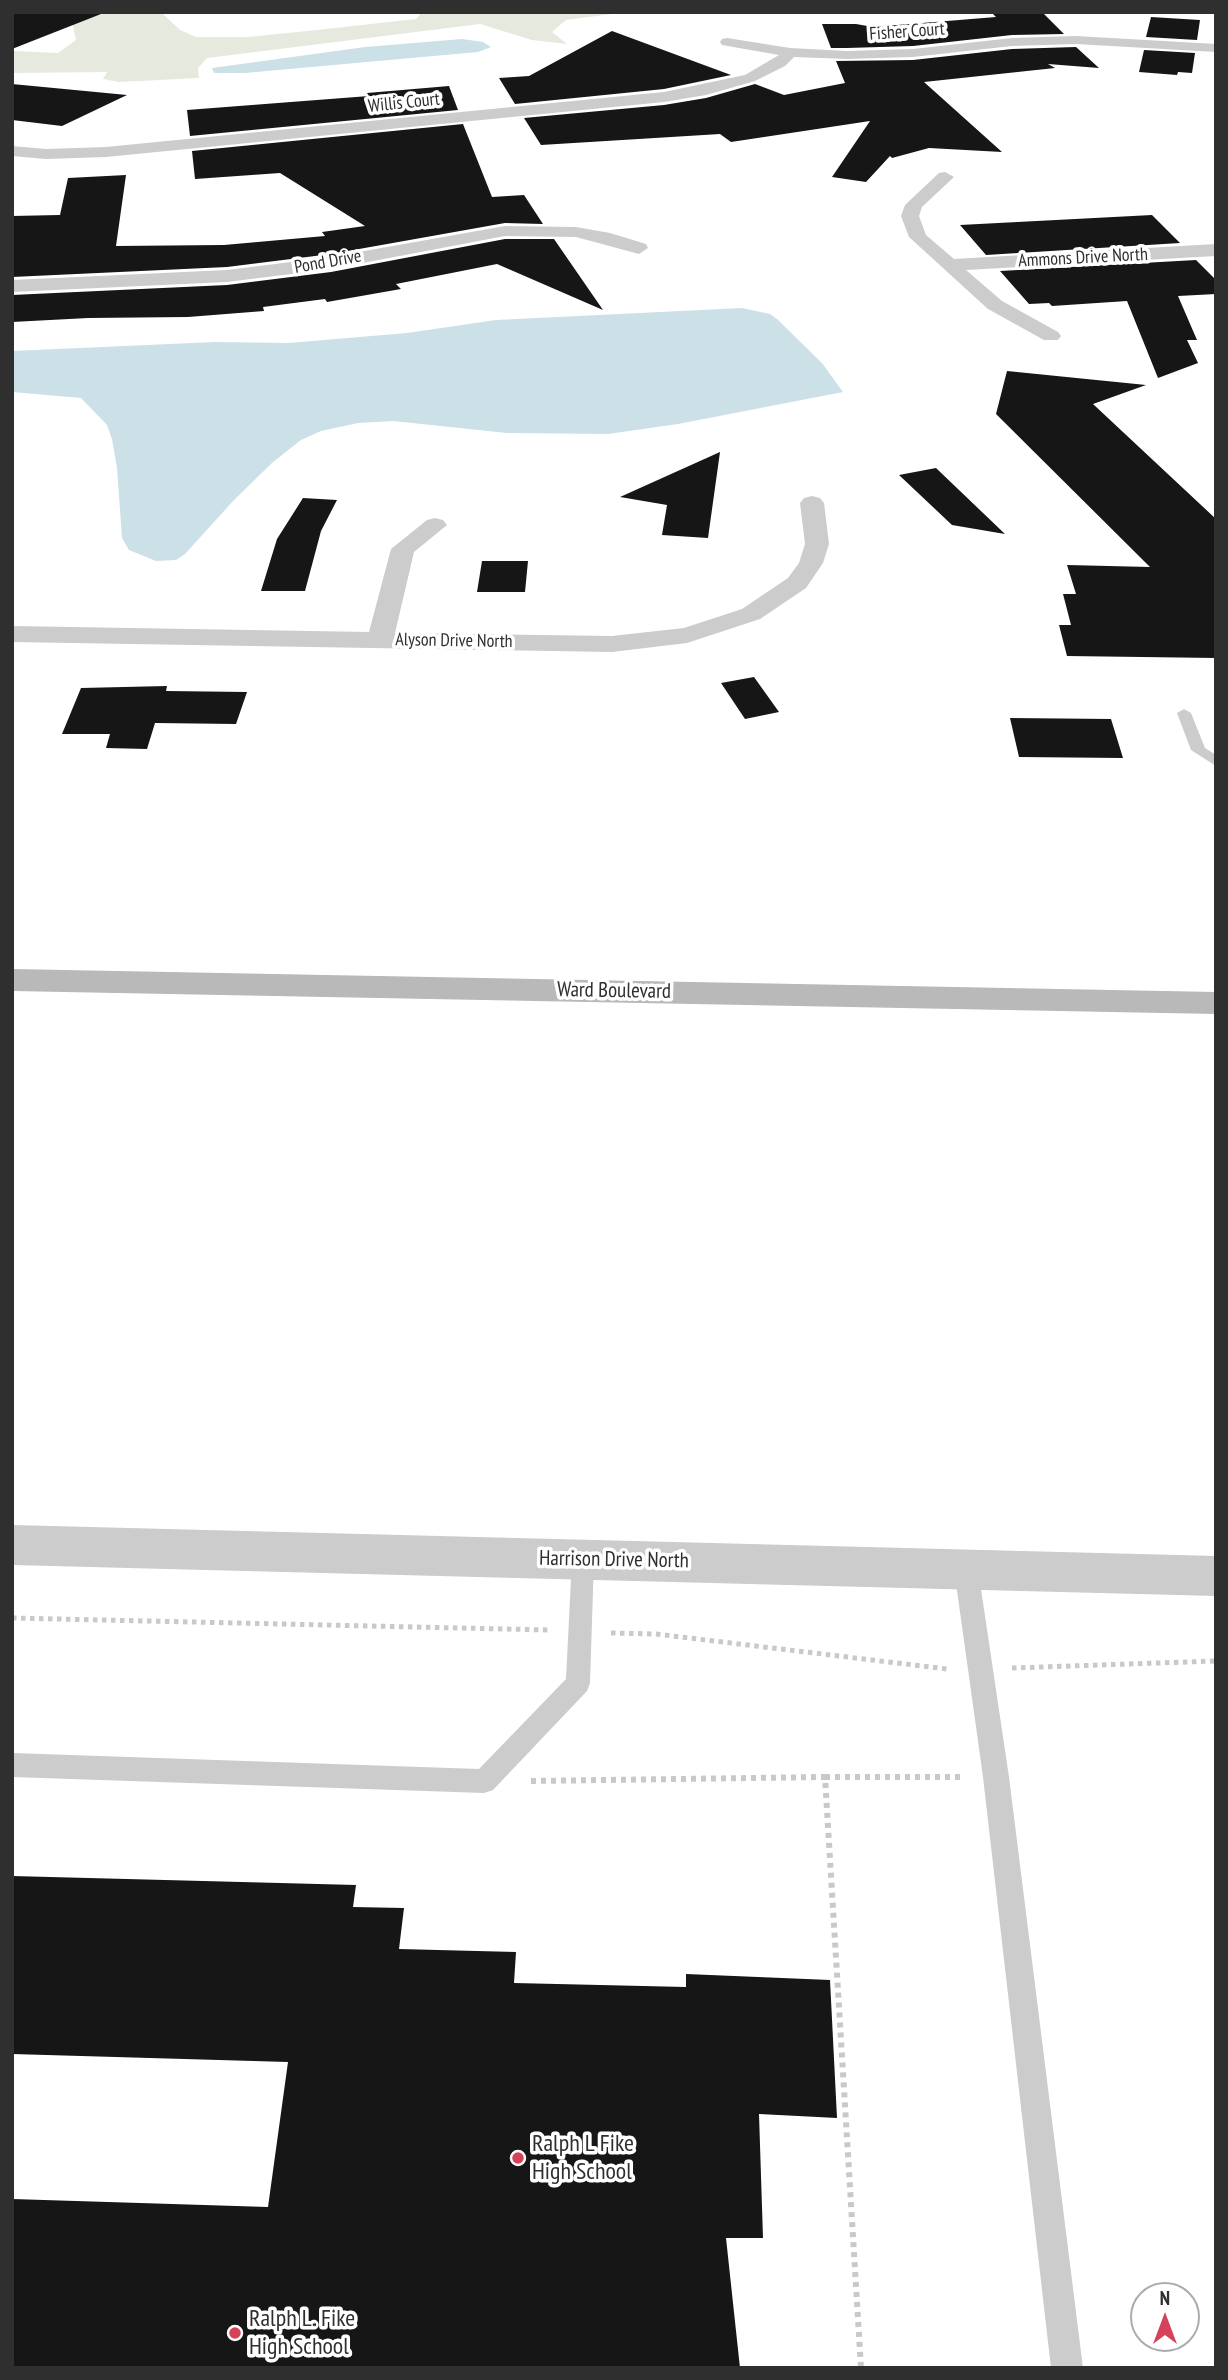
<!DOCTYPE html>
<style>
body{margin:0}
#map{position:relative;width:1228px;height:2380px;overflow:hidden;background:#fff;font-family:"PT Sans Narrow",sans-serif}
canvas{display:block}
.frame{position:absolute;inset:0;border:14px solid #2f2f2f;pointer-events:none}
.north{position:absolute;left:1130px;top:2282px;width:70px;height:70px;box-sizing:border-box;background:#fff;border:2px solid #acacac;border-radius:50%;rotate:0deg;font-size:19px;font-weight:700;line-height:28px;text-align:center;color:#2f2f2f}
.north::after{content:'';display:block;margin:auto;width:24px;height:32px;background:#d4435a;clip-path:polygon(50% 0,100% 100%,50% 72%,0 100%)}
</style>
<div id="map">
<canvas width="1228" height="2380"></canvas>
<div class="frame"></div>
<div class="north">N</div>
</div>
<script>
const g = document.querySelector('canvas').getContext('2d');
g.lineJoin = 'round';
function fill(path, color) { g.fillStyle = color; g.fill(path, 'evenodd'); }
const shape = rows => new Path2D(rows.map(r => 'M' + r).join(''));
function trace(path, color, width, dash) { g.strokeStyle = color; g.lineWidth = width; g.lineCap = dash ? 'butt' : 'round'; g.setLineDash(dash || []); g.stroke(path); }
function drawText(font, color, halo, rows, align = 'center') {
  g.font = font + ' "PT Sans Narrow",sans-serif'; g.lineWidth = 7; g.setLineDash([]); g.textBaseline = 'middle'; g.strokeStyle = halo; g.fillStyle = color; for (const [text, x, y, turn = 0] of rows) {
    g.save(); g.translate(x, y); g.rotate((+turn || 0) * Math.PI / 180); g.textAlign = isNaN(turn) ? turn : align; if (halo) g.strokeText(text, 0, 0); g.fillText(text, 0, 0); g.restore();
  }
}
fill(shape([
 [84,12,161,12,180,30,196,37,248,37,317,30,416,19,422,12,627,12,566,20,552,32,567,44,532,40,480,24,207,58,198,68,199,78,119,82,103,79,107,72,12,73,12,51,58,53,76,40,71,17]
]), '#e6eade');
fill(shape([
 [462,39,483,42,491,47,478,52,245,73,214,73,212,68,365,47],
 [742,308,770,314,777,319,822,363,843,392,678,424,608,434,507,433,393,421,358,423,321,431,301,440,273,462,234,500,185,554,176,560,156,561,129,550,122,538,117,468,112,439,107,425,81,398,12,392,12,351,215,342,289,343,407,333,496,320]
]), '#cce0e8');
fill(shape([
 [12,12,101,12,101,14,12,49],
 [1043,13,1064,34,1012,35,913,46,847,48,831,48,822,24,856,24,873,27,996,17,993,14],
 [1151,17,1200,20,1197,40,1146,37],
 [612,31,731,75,664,89,515,104,499,78,529,76],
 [1076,47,1099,68,1048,64,1055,68,924,82,1002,152,929,148,892,158,890,156,866,182,832,177,870,121,731,142,720,134,541,145,524,118,664,105,706,98,755,84,784,95,845,83,836,61,913,60,1012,49],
 [1144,50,1195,53,1192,73,1178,72,1177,75,1139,72],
 [12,84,127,95,62,126,12,120],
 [449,86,458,110,190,136,187,110,369,96,367,93],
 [463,124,492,197,524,195,543,224,505,223,331,254,227,267,12,277,12,216,60,215,68,178,126,175,116,246,224,245,325,236,322,232,365,226,280,173,195,179,192,151],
 [1152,215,1180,243,986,255,960,225],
 [505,239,554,239,603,310,497,264,396,284,401,289,327,302,325,299,263,307,264,311,188,317,88,318,12,322,12,295,227,285,331,272],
 [1196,260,1216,280,1216,294,1178,296,1197,340,1187,340,1198,363,1158,378,1127,301,1052,306,1049,303,1029,304,1000,271],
 [1007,371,1146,385,1093,404,1216,519,1216,658,1067,656,1059,625,1071,625,1063,594,1076,594,1067,565,1150,567,996,414],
 [720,452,708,538,662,535,667,505,620,497],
 [936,468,1005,534,952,525,899,475],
 [303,498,337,500,321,531,305,591,261,591,277,539],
 [482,561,528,561,525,592,477,592],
 [754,677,779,712,745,719,721,683],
 [167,686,166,691,247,692,236,724,155,723,147,749,106,748,110,734,62,734,81,688],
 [1010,718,1111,719,1123,758,1019,757],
 [12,1876,356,1885,353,1907,404,1908,399,1949,516,1952,514,1983,686,1987,686,1974,830,1980,837,2118,759,2114,763,2238,726,2238,740,2368,12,2368,12,2199,268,2207,288,2062,12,2054]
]), '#161616');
trace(shape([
 [12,1618,550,1630],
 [611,1633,656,1634,947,1669],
 [1012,1668,1216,1661]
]), '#c9c9c9', 5, [4.5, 4.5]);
trace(shape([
 [825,1777,964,1777],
 [531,1781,825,1777,861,2368]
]), '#c9c9c9', 6, [5, 5]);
fill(shape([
 [1184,709,1191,713,1205,748,1216,755,1216,766,1191,750,1177,713,1184,709],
 [583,1549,591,1552,594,1559,590,1683,587,1691,493,1790,484,1793,12,1777,12,1753,479,1769,566,1679,572,1559,575,1552,583,1549],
 [966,1559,974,1562,978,1569,1009,1777,1083,2368,1051,2368,983,1777,954,1569,958,1562,966,1559]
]), '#ccc');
fill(shape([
 [1076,36,1216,44,1216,52,1076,44,1012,46,913,57,847,59,794,57,785,66,755,81,706,95,664,102,106,157,46,159,12,156,12,146,46,149,106,147,664,92,745,75,779,55,722,45,720,42,722,39,727,38,790,48,847,51,913,49,1012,38,1076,36],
 [945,172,954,177,922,207,919,216,926,235,954,259,1216,244,1216,256,966,270,1002,301,1058,332,1061,336,1058,340,1044,340,988,309,909,237,901,216,905,205,939,173,945,172],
 [505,226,576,227,610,233,646,244,648,248,639,254,576,237,505,236,331,269,227,282,12,292,12,280,227,270,331,257,505,226],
 [812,496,820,498,824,503,829,544,823,563,806,588,760,619,687,643,612,652,12,642,12,626,369,632,391,549,427,520,435,518,443,520,447,525,414,552,395,633,612,636,684,628,742,609,788,578,799,563,805,544,800,503,804,498,812,496]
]), '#ccc');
fill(shape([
 [12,1525,1216,1556,1216,1596,12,1565,12,1525]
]), '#ccc');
fill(shape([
 [12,969,1216,992,1216,1014,12,991,12,969]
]), '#b9b9b9');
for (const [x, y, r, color] of [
 [518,2158,7,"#d4435a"],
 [235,2333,7,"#d4435a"]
]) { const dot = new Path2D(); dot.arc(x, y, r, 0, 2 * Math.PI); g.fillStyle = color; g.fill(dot); trace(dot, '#fff', 2.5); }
drawText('18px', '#2f2f2f', '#fff', [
 ["Fisher Court",907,32,-4],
 ["Willis Court",404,103,-6],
 ["Ammons Drive North",1083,258,-3],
 ["Pond Drive",328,262,-10],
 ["Alyson Drive North",454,641,1]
]);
drawText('21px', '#2f2f2f', '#fff', [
 ["Ward Boulevard",614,991,1],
 ["Harrison Drive North",614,1560,1]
]);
drawText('24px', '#2f2f2f', '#fff', [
 ["Ralph L Fike",532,2144],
 ["High School",532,2172],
 ["Ralph L. Fike",249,2319],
 ["High School",249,2347]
], 'left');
</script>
